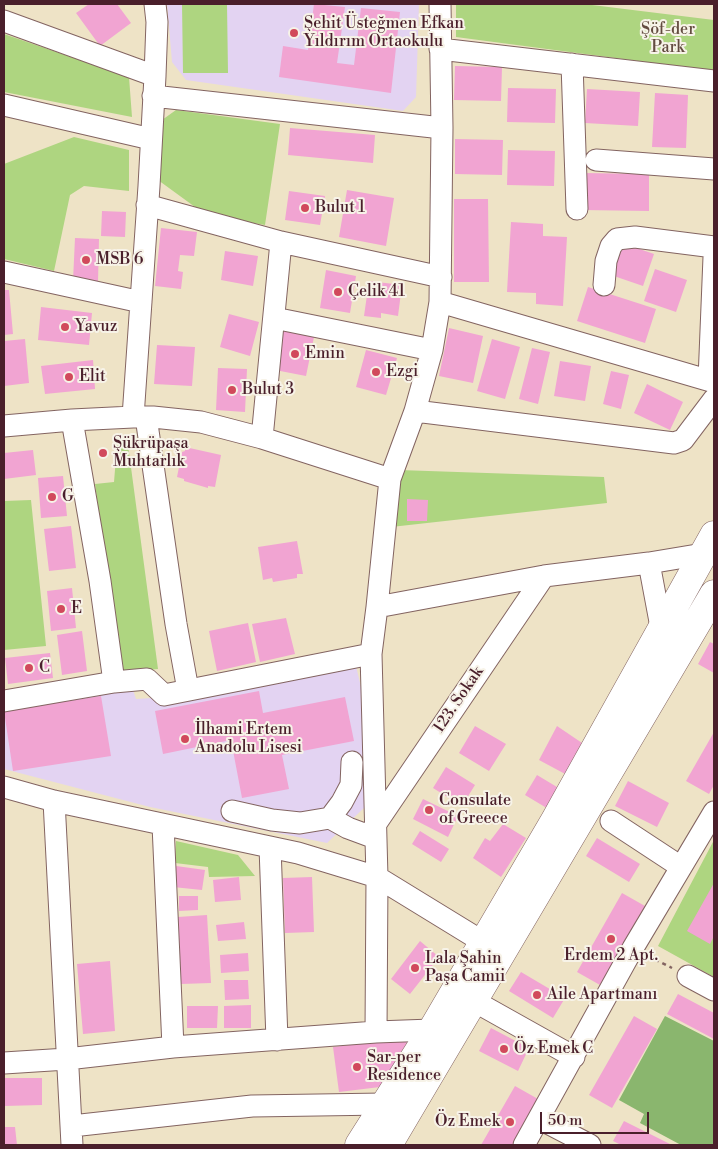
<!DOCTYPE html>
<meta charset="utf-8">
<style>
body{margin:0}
#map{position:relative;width:718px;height:1149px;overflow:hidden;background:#eee3c6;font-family:"Libre Bodoni",serif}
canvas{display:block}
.frame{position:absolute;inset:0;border:5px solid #4a1f2b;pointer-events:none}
.scale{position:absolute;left:540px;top:1112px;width:109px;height:22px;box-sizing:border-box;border:2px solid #4a1f2b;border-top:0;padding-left:6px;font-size:15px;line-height:18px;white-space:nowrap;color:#4a1f2b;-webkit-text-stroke:4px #f7f3e8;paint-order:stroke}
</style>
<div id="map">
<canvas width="718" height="1149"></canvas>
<div class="frame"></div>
<div class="scale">50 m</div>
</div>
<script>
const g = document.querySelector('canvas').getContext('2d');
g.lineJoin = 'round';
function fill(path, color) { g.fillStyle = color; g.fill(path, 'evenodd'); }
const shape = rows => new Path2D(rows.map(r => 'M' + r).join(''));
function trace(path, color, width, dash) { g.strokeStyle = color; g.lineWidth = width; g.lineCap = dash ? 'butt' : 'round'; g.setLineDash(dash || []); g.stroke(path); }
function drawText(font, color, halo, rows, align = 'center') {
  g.font = font + ' "Libre Bodoni",serif'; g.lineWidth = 4; g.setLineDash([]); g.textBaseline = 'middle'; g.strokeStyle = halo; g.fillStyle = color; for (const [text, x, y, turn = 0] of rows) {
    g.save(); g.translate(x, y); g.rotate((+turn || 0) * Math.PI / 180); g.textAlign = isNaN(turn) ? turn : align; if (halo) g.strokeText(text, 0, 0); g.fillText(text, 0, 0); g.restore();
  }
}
fill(shape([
 [167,4,419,4,416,97,403,111,186,80,172,62],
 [356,666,366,708,364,808,327,843,150,807,4,769,4,709,133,690,136,699,152,698]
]), '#e3d3f2');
fill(shape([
 [182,4,227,4,228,73,183,73],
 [456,4,584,4,714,20,714,71,456,37],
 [4,34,129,77,132,117,4,92],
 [176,110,280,124,265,225,206,215,158,180,162,120],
 [74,137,129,150,129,191,84,186,70,195,54,271,4,259,4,164],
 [117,445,128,445,158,669,120,672,95,484,114,482],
 [399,470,604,477,607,503,391,527],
 [31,500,46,646,4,650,4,501],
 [714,840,714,977,658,946],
 [176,841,238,855,255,876,209,877,208,867,175,863]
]), '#aed580');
fill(shape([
 [665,1016,714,1041,714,1145,681,1145,640,1123,644,1114,619,1100]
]), '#8ab66e');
fill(shape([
 [89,4,117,4,131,23,100,46,76,13],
 [314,4,345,7,337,63,354,65,361,8,400,12,391,93,279,77,283,46,308,50],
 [455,66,502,67,501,101,454,100],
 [508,88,556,89,555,123,507,122],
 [587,89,640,92,638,126,585,123],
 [655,93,688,95,686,148,652,147],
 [290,128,375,135,373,163,288,155],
 [455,139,503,140,502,175,455,174],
 [508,150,555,151,554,186,507,185],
 [582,173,649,174,649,211,582,210],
 [347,190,394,198,386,246,339,237],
 [289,191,325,196,320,225,285,220],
 [454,199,488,199,489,282,454,282],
 [102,211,126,212,125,237,101,236],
 [511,222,543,224,543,236,567,237,563,306,536,304,536,293,507,292],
 [161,228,197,232,194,256,180,255,178,271,183,272,181,289,155,286],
 [75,238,99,239,98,282,73,281],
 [622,243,654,254,643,286,611,275],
 [225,251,258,256,253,286,221,280],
 [655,269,687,280,676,312,644,301],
 [326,270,356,276,350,313,320,308],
 [369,281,402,285,398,316,381,313,381,318,364,316],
 [588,287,656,309,645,343,577,321],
 [4,290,9,290,13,334,4,335],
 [41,307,92,313,89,345,38,340],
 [229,314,259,322,250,356,220,347],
 [449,328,483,336,473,383,439,376],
 [283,331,314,337,306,376,275,370],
 [25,339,29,383,4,386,4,341],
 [492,339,520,347,505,399,477,391],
 [157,345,195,347,192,386,154,384],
 [532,348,550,352,538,404,519,399],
 [366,350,397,358,386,395,356,387],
 [93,360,95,389,45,394,41,366],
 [560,361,591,366,585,401,554,396],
 [218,368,247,369,245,412,216,410],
 [611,371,629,375,621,409,603,404],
 [647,384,683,402,670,430,634,413],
 [185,447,221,455,215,487,208,486,208,488,184,481,184,479,177,477,182,452,185,451],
 [33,450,36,475,4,479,4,453],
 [63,476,67,516,41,518,38,478],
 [407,499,428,500,427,521,407,521],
 [71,526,76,568,49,571,44,529],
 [297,541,303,574,297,574,297,578,273,582,272,578,263,580,258,547],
 [72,588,76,628,51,631,47,591],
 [286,618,295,654,260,662,252,624],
 [248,623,256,662,217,671,209,631],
 [82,631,87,671,62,675,57,635],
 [710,642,714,644,714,673,698,664],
 [50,653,53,678,8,684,5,658],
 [259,691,263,713,345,697,354,741,282,755,289,789,242,798,231,740,163,754,155,711],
 [101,696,111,756,13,771,4,711],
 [475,726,506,744,489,771,459,753],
 [557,726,585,745,567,775,539,760],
 [714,732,714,785,709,794,686,781],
 [446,767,475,785,462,806,433,788],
 [537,775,562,790,550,810,525,795],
 [628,781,669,803,657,827,615,806],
 [423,799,458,816,448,837,413,819],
 [503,824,526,838,501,877,473,858,485,838,490,841],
 [420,831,449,849,441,862,412,844],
 [597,838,640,864,629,882,586,856],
 [176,866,205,870,202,890,173,887],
 [239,877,241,900,215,902,213,880],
 [312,877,314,932,285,933,283,878],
 [714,883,714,936,710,944,687,931],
 [622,893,645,906,600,985,577,972],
 [179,896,198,896,198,910,179,911],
 [207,915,211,983,181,984,178,917],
 [244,922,246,939,218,941,216,925],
 [420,941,439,957,410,994,391,979],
 [248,953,249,971,221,973,220,955],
 [110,961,115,1031,83,1034,77,964],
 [521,972,565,998,553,1018,509,991],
 [224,980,248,980,249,999,225,1000],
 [678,994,714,1013,714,1039,667,1014],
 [251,1005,251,1028,224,1028,224,1006],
 [187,1006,218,1006,217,1028,187,1028],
 [634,1016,657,1029,612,1108,589,1095],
 [491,1028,529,1048,518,1071,479,1051],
 [408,1041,380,1087,339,1092,333,1047,374,1042],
 [4,1078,42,1078,42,1105,4,1106],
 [515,1086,538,1099,512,1145,481,1145],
 [624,1121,672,1145,621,1145,613,1141],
 [4,1127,15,1127,17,1145,4,1145]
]), '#f1a4d2');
const minor = shape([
 [4,21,155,76],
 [440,49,714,81],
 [572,64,577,209],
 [153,96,442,128],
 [4,105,151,139],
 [596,160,714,169],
 [147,205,281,242,441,277],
 [4,272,141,302],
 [604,285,606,261,611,246,617,239,635,237,714,247],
 [440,302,714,382],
 [274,318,432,350],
 [709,380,714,257],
 [415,411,674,443,683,440,714,399],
 [133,417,149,186,155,76,157,22,155,4],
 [146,417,176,624,188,690],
 [72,420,100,581,114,682],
 [4,426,72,420,133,417,153,417,201,422,262,438,390,479],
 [262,438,281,242],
 [649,563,661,627],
 [377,607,544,576,649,563,703,554],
 [4,701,114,682,147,679,164,695,371,654],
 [4,787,54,801,298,853,377,877,483,942],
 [54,801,72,1145],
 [232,811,272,820,300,823,330,818,348,828,375,838],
 [330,818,342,802,351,785,352,762],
 [611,821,681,867],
 [163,825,173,1047],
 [375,825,544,576],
 [270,847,277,1040],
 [688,976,714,990],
 [474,1001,574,1057],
 [376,1032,377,877,371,654,377,607,390,479,415,411,432,350,440,302,442,128,440,4],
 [4,1063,67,1059,173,1047,376,1032,432,1030],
 [540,1119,590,1145],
 [72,1126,252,1106,384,1104],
 [524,1145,633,948,714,812]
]);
const major = shape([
 [359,1145,432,1030,555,820,714,535],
 [388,1145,714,594]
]);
trace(minor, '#836461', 23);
trace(major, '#836461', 29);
trace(shape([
 [648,956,672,968]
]), '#836461', 2.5, [4, 4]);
trace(minor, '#fff', 21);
trace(major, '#fff', 28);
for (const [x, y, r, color] of [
 [294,33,5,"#d1495b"],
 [305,208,5,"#d1495b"],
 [86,260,5,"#d1495b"],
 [338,292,5,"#d1495b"],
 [65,327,5,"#d1495b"],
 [295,354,5,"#d1495b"],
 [376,372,5,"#d1495b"],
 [69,377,5,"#d1495b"],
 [232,390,5,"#d1495b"],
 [103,453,5,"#d1495b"],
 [52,497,5,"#d1495b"],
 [61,609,5,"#d1495b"],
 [29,668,5,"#d1495b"],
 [185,739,5,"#d1495b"],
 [429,810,5,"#d1495b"],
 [611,939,5,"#d1495b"],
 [415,968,5,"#d1495b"],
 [537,995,5,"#d1495b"],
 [504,1049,5,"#d1495b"],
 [357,1067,5,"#d1495b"],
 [510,1122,5,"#d1495b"]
]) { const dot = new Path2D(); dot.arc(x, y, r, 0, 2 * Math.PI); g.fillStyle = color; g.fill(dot); trace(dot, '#f7f3e8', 2); }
drawText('16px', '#4a1f2b', '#f7f3e8', [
 ["Şehit Üsteğmen Efkan",304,24],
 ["Yıldırım Ortaokulu",304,42],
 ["Bulut 1",315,208],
 ["MSB 6",96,260],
 ["Çelik 41",348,292],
 ["Yavuz",75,327],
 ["Emin",305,354],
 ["Ezgi",386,372],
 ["Elit",79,377],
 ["Bulut 3",242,390],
 ["Şükrüpaşa",113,444],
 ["Muhtarlık",113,462],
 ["G",62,497],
 ["E",71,609],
 ["C",39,668],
 ["İlhami Ertem",195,730],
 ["Anadolu Lisesi",195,748],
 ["Consulate",439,801],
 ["of Greece",439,819],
 ["Erdem 2 Apt.",611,956,"center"],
 ["Lala Şahin",425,959],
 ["Paşa Camii",425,977],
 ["Aile Apartmanı",547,995],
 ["Öz Emek C",514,1049],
 ["Sar-per",367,1058],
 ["Residence",367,1076],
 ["Öz Emek",500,1122,"right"]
], 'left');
drawText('16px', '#634c40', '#f7f3e8', [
 ["Şöf-der",668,30],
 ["Park",668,48]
]);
drawText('16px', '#4a1f2b', '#f7f3e8', [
 ["123. Sokak",459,700,-56]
]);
</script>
